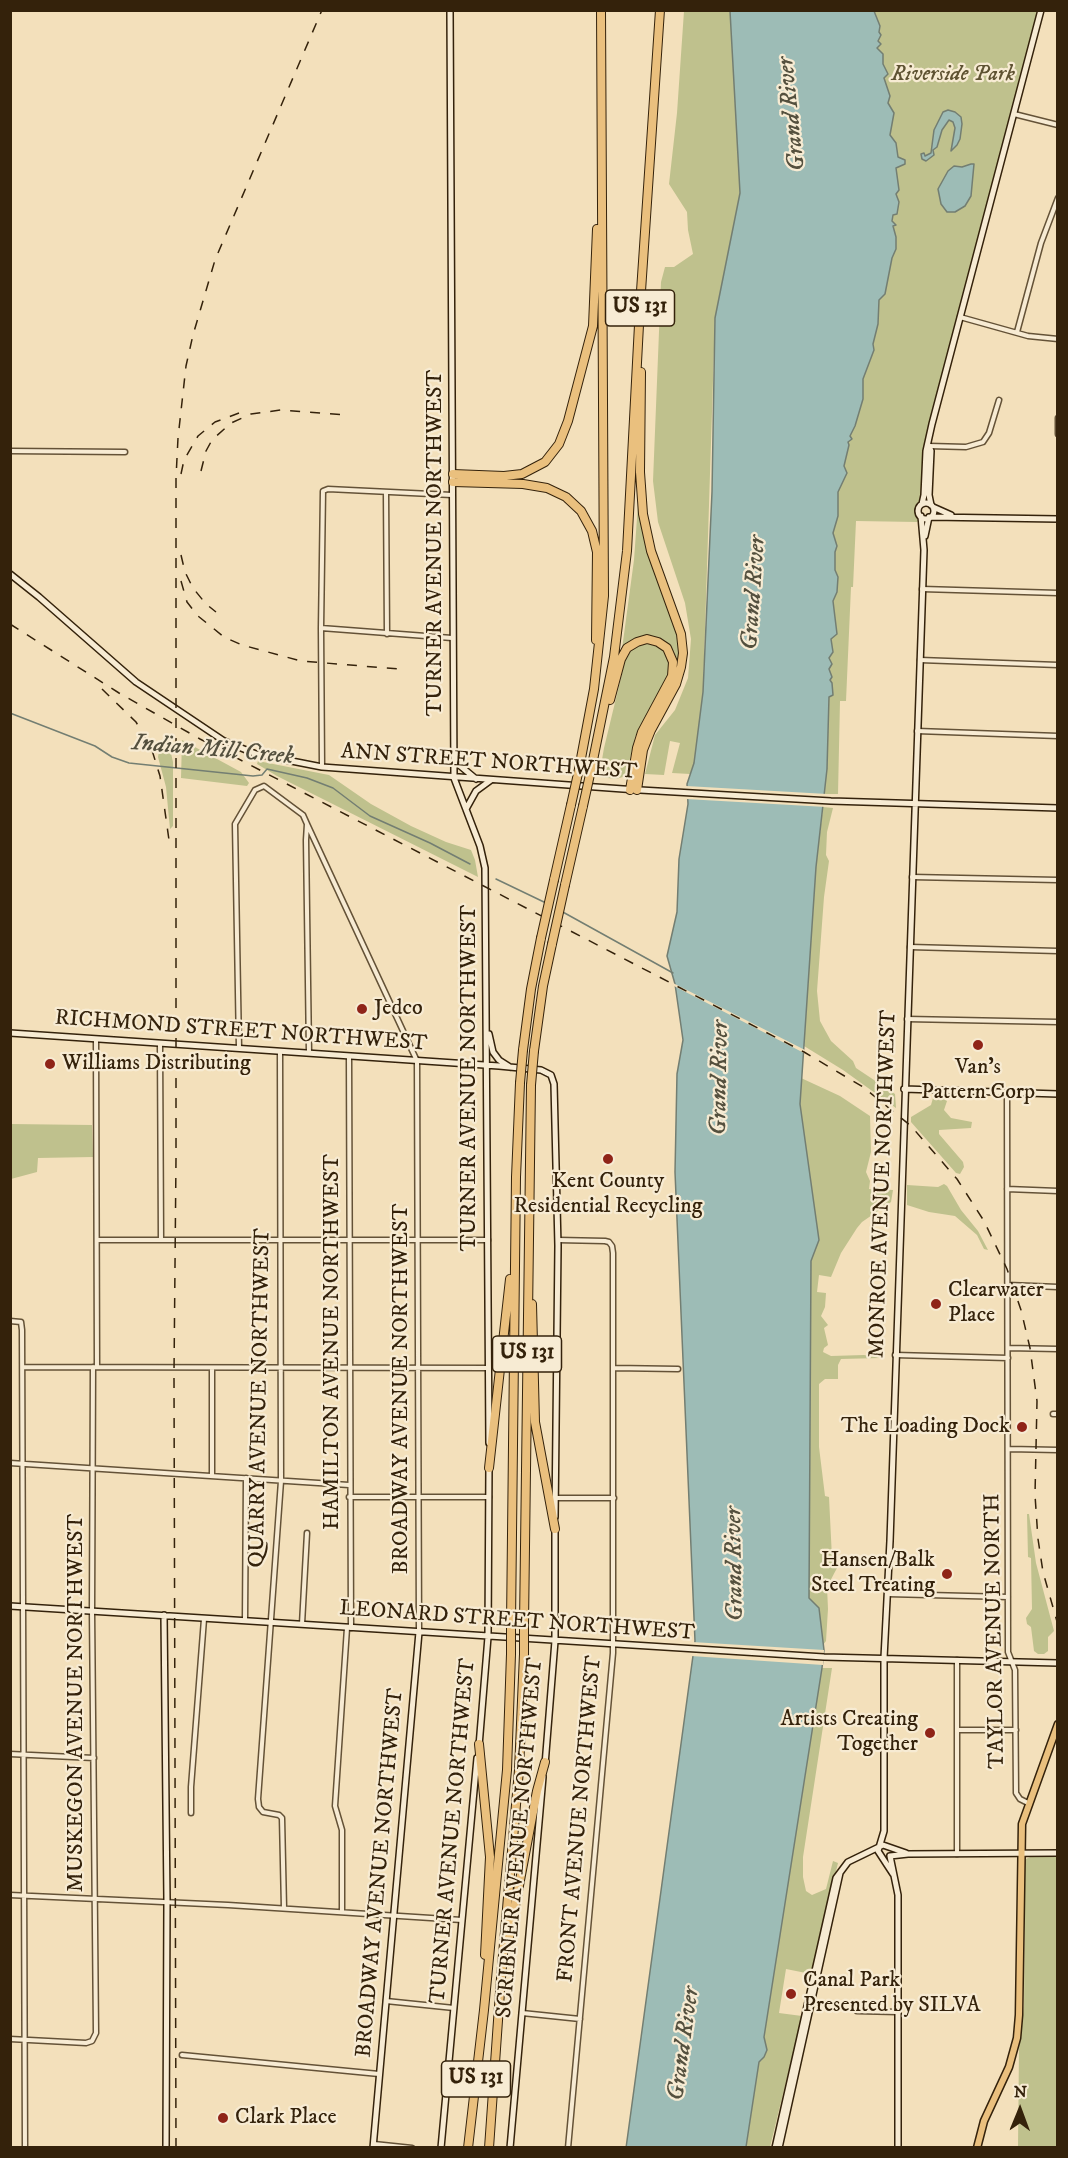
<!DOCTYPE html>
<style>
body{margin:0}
#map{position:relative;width:1068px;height:2158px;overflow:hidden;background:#f3e0bb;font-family:"IM FELL DW Pica",serif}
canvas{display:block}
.frame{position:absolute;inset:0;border:12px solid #34220b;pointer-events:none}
.north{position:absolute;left:990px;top:2080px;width:60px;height:60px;-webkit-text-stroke:4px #f7ebd3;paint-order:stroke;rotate:1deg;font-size:16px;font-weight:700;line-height:24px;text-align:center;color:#34220b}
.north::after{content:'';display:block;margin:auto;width:21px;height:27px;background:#34220b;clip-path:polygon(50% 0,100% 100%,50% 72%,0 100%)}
</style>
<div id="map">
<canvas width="1068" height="2158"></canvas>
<div class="frame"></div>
<div class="north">N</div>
</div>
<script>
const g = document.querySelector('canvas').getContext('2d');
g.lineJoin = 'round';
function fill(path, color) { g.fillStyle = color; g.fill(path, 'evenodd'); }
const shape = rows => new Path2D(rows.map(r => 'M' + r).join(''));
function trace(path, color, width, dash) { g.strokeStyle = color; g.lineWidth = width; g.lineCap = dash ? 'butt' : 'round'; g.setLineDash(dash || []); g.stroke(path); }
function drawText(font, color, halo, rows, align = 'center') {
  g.font = font + ' "IM FELL DW Pica",serif'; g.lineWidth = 4.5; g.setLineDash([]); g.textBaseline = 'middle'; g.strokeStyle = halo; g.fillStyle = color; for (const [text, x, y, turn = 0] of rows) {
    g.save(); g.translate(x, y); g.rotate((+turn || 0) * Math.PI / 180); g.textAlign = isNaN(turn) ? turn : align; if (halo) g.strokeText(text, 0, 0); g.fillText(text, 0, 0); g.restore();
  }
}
fill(shape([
 [684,11,730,11,740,193,715,318,703,692,694,763,690,774,672,773,680,743,670,741,664,775,645,774,655,735,675,710,688,678,691,639,685,603,658,522,653,481,661,282,665,267,674,267,693,254,688,230,687,212,669,184,677,113],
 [874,11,1038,11,929,424,924,445,922,496,917,509,920,519,917,522,856,521,853,587,851,587,846,701,840,701,838,794,824,794,827,769,829,697,832,694,832,683,830,680,829,658,833,652,831,639,837,634,833,601,837,592,838,577,835,570,835,552,837,546,833,533,834,525,838,516,838,492,849,445,848,442,863,399,863,379,874,350,873,344,878,324,879,300,885,294,896,237,893,226,895,225,892,221,896,194,899,190,895,168,898,157,896,143,890,135,894,113,888,103,884,77,888,74,883,64,883,54,877,48,880,26],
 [638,504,675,625,680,651,677,667,674,652,669,646,657,638,622,649,634,560],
 [647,643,658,646,665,653,670,665,668,675,635,737,626,776,616,779,599,777,604,748,625,661,632,649],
 [182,740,241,772,249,783,247,786,181,778],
 [162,747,170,749,173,762,173,826,170,829,166,787,158,757,159,751],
 [258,761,329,775,371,804,411,826,446,842,471,850,475,860,478,877,277,776,257,764],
 [823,807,833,808,827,832,826,855,829,861,824,897,817,991,820,1021,831,1041,853,1061,856,1068,895,1094,896,1108,843,1070,804,1046,816,867],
 [801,1078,840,1096,870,1116,871,1152,866,1172,870,1181,869,1189,893,1190,891,1202,862,1222,857,1228,841,1253,831,1277,819,1275,817,1292,826,1293,825,1307,821,1316,828,1325,824,1328,828,1345,824,1348,823,1352,831,1356,864,1355,880,1358,841,1359,838,1365,838,1379,825,1379,819,1384,819,1447,825,1496,829,1497,832,1558,837,1562,837,1568,827,1587,828,1609,826,1641,823,1645,819,1609,809,1598,811,1261,819,1240,800,1104],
 [933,1098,944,1098,947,1101,944,1110,951,1118,972,1122,971,1128,939,1130,939,1134,963,1162,964,1167,960,1174,956,1173,911,1122,911,1117,931,1105],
 [10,1124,92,1125,93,1157,38,1158,37,1172,11,1179],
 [944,1184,947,1186,961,1210,978,1231,988,1250,984,1249,977,1235,955,1216,929,1212,907,1205,907,1185,938,1187],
 [1027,1514,1029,1514,1036,1563,1054,1631,1048,1637,1048,1651,1044,1654,1038,1654,1034,1651,1031,1627,1027,1624,1026,1618,1032,1609,1031,1558,1028,1557],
 [822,1668,832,1668,803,1857,803,1877,806,1891,812,1895,826,1889,833,1861,838,1863,811,1974,786,1969,779,2013,802,2016,770,2147,746,2148,759,2062,762,2060,765,2039,764,2037],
 [1030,1857,1057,1857,1057,2147,1018,2147,1019,2049,1024,2006,1025,1864,1026,1859]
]), '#bfc18d');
const water = shape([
 [730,11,874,11,880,26,879,32,881,35,878,41,881,44,877,48,883,54,883,64,888,74,884,78,890,96,888,103,894,113,890,135,896,143,898,157,905,160,905,164,896,168,899,190,896,194,899,202,897,214,893,215,892,221,896,225,893,226,896,237,896,249,892,258,885,294,879,300,878,324,873,344,874,350,863,379,863,399,855,426,850,436,852,439,848,442,849,445,844,466,847,473,838,492,838,516,833,533,837,546,835,552,835,570,838,577,837,592,833,601,837,634,831,639,833,652,829,658,832,664,829,669,832,677,830,680,832,683,833,695,829,697,827,769,816,867,800,1104,819,1240,811,1261,809,1598,819,1608,824,1650,822,1668,764,2037,767,2050,764,2057,759,2062,746,2147,626,2148,695,1641,675,1172,677,1074,683,1040,675,984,667,956,677,912,679,859,688,804,687,784,694,763,703,692,712,492,715,318,740,193,730,11],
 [948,110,955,112,961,117,962,124,960,139,957,145,951,151,955,128,953,122,949,120,942,130,937,147,933,150,934,155,926,161,922,159,921,154,924,153,925,156,931,153,934,130,943,112,948,110],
 [971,164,974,164,971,196,965,206,955,212,947,212,941,204,938,189,948,171,954,166,962,167,971,164]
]);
fill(water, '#9dbcb6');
trace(water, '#737e72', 1.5);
fill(shape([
 [686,786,827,794,826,807,686,799],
 [671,982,805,1050,804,1053,672,985],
 [692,1642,824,1650,823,1665,691,1656]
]), '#f3e0bb');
trace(shape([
 [10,713,95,746,112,757,129,763,253,776,262,775,267,769,307,778,333,788,370,816,430,843,470,864],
 [496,879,546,903],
 [561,911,673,973]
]), '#737e72', 1.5);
const street = shape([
 [1014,114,1058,125],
 [960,317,1028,336,1058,339],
 [1017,332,1041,243,1058,198],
 [1058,418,1058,434],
 [929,446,966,447,983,442,989,433,999,400],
 [10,451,125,452],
 [386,492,387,634],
 [922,589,1058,593],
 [321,628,452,638],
 [920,660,1058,665],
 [917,731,1058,736],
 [322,767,321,628,323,491,328,489,452,495],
 [307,824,306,840,309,1053],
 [912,877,1058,880],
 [910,947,1058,951],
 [907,1019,1058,1022],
 [96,1039,97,1367],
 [160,1044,161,1240],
 [239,1048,235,824,255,790,264,786,303,815,307,824,417,1061,419,1632],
 [280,1052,281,1481,258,1799,259,1807,263,1812,279,1815,282,1818,284,1908],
 [349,1056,351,1628],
 [1007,1092,1008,1652,1015,1670,1016,1793,1020,1799,1028,1803],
 [1007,1189,1058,1191],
 [97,1240,488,1240],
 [558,1240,605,1241,609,1242,612,1246,613,1253,613,1653,568,2148],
 [1008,1285,1058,1287],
 [10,1321,21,1322,22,1330,25,2148],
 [1008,1348,1058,1349],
 [895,1355,1008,1358],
 [23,1367,488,1368],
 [614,1368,678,1369],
 [1053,1414,1058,1414],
 [1009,1449,1058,1450],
 [10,1463,349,1485],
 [212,1476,212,1368],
 [349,1497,489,1497],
 [556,1498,614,1498],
 [888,1594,1008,1597],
 [245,1620,246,1478],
 [302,1624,307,1533],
 [957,1660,957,1854],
 [957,1730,1016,1730],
 [10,1754,94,1758],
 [191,1813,191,1787,204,1619],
 [10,1895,228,1905,462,1920],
 [342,1912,342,1830,335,1806,347,1628],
 [386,2001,454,2008],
 [857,2011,897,2012],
 [522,2013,580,2019],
 [10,2039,86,2043,92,2041,96,2033,92,1611,93,1367],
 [182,2055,379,2074],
 [374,2144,412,2148]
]);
const secondary = shape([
 [450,10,454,778,480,846,485,868,489,1443],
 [929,446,931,451,929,495,931,505],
 '918 511a8 8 0 1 1 16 0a8 8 0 1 1-16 0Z',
 [922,504,924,495,926,451,932,424,1041,10],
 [933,507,951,515],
 [931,517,1058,519],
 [925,536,929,517],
 [10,574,39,597,136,682,224,741,256,754,322,767,623,789,831,801,1058,808],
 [455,759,458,764,476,779],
 [466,809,476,791,491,780],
 [10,1033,499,1066,541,1070,551,1075,554,1084,558,1246,555,1517],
 [489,1034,493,1052,499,1060,510,1067],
 [904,1089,1058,1094],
 [10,1606,824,1657,1058,1663],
 [164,1615,167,1901,166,2148],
 [479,1746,488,1637,489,1465],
 [545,1765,555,1641,555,1526],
 [893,1874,878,1851,884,1831,884,1658,890,1541,924,550,921,516],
 [373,2148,419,1632],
 [441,2148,477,1758],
 [510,2148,543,1777],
 [775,2148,836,1878,848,1862,883,1845,906,1853],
 [779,2148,840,1873],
 [898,2148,898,1895,890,1856,908,1854,1058,1853]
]);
const primary = shape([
 [977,2148,984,2121,1009,2067,1017,2038,1019,2015,1022,1824,1058,1724]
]);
const highway = shape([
 [453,474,504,476,522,474,545,462,559,444,568,421,593,326,597,229],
 [453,482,523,484,547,488,566,497,581,511,592,531,597,552,596,640],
 [610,700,621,659,627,648,637,642,647,639,658,642,667,648,673,662,672,676,642,732,637,748,630,790],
 [579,769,594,689,604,596,601,10],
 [591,770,614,657,627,551,640,306,660,10],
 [637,790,643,750,651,730,676,684,681,667,683,653,681,634,651,551,643,514,640,472,641,372],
 [554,880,571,805],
 [565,885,583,806],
 [523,1050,531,989,541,938],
 [534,1051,543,986,552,944],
 [532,1304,535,1422,555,1529],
 [489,1468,510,1279],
 [511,1623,516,1177,520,1083],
 [524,1624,531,1085],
 [479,1744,490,1857,485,1955],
 [509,1938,537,1791,545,1762],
 [468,2148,484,2010,507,1770,511,1654],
 [489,2148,501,1978,519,1770,524,1654]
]);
trace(street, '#645237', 7);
trace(secondary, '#34220b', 8);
trace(primary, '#34220b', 9);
trace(highway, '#34220b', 10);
trace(street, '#f7ebd3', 4);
trace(secondary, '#f7ebd3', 5);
trace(primary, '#eac07e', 6);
trace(highway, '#eac07e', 8);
trace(shape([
 [201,471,206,451,212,440,231,423,251,414,281,410,347,415],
 [181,474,184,460,198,436,215,422,239,413],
 [181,555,185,572,193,588,206,604,216,612],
 [181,581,187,602,198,616,224,637,242,645,301,661,399,669],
 [10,624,119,693,200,739,804,1052,863,1087,911,1126,957,1179,984,1221,1007,1269,1021,1310,1030,1348,1037,1401,1035,1495,1038,1539,1043,1572,1058,1625],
 [102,689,136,722,151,747,160,776,169,840],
 [176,2148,174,1373,176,1158,176,478,178,438,186,366,193,335,215,260,322,10]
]), '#34220b', 1.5, [10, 10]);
const highwayBridge = shape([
 [571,805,579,769],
 [583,806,591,770],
 [541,938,554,880],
 [552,944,565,885],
 [520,1083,523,1050],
 [531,1085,534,1051],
 [511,1654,511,1623],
 [524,1654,524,1624]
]);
trace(highwayBridge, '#34220b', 10, []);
trace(highwayBridge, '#eac07e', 8);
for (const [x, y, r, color] of [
 [362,1009,6,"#8f2418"],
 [978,1045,6,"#8f2418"],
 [50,1064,6,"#8f2418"],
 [608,1159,6,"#8f2418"],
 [936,1304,6,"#8f2418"],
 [1022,1427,6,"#8f2418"],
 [947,1574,6,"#8f2418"],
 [930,1733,6,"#8f2418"],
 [791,1994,6,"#8f2418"],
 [223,2118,6,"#8f2418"]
]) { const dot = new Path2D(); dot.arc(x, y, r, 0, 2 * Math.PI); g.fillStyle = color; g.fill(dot); trace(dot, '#f7ebd3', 2); }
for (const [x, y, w] of [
 [640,308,69],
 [527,1354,69],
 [476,2079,69]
]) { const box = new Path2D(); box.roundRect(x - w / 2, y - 18, w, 36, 4.5); g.fillStyle = '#f7ebd3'; g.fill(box); trace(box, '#34220b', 1.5); }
drawText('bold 21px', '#34220b', null, [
 ["US 131",640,308],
 ["US 131",527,1354],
 ["US 131",476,2079]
]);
drawText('italic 22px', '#5e5232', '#f7ebd3', [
 ["Riverside Park",953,75]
]);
drawText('22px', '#34220b', '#f7ebd3', [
 ["TURNER AVENUE NORTHWEST",436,543,-90],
 ["ANN STREET NORTHWEST",489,763,4],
 ["RICHMOND STREET NORTHWEST",241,1032,4],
 ["TURNER AVENUE NORTHWEST",470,1078,-90],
 ["MONROE AVENUE NORTHWEST",884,1184,-88],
 ["HAMILTON AVENUE NORTHWEST",333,1342,-90],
 ["BROADWAY AVENUE NORTHWEST",402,1389,-90],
 ["QUARRY AVENUE NORTHWEST",261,1398,-89],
 ["LEONARD STREET NORTHWEST",517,1622,4],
 ["TAYLOR AVENUE NORTH",996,1631,-91],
 ["MUSKEGON AVENUE NORTHWEST",77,1703,-90],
 ["FRONT AVENUE NORTHWEST",581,1819,-85],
 ["TURNER AVENUE NORTHWEST",454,1831,-85],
 ["SCRIBNER AVENUE NORTHWEST",521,1838,-85],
 ["BROADWAY AVENUE NORTHWEST",381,1873,-85]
]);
drawText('22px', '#34220b', '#f7ebd3', [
 ["Jedco",374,1009],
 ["Williams Distributing",62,1064],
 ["Van's",978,1068,"center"],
 ["Pattern Corp",978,1093,"center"],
 ["Kent County",608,1182,"center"],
 ["Residential Recycling",608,1207,"center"],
 ["Clearwater",948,1291],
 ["Place",948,1316],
 ["The Loading Dock",1010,1427,"right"],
 ["Hansen/Balk",935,1561,"right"],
 ["Steel Treating",935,1586,"right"],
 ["Artists Creating",918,1720,"right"],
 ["Together",918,1745,"right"],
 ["Canal Park",803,1981],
 ["Presented by SILVA",803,2006],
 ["Clark Place",235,2118]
], 'left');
drawText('italic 24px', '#54503e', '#f7ebd3', [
 ["Grand River",793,114,-96],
 ["Grand River",755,593,-86],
 ["Indian Mill Creek",213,751,5],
 ["Grand River",721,1078,-89],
 ["Grand River",736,1564,-91],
 ["Grand River",685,2044,-82]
]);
</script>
